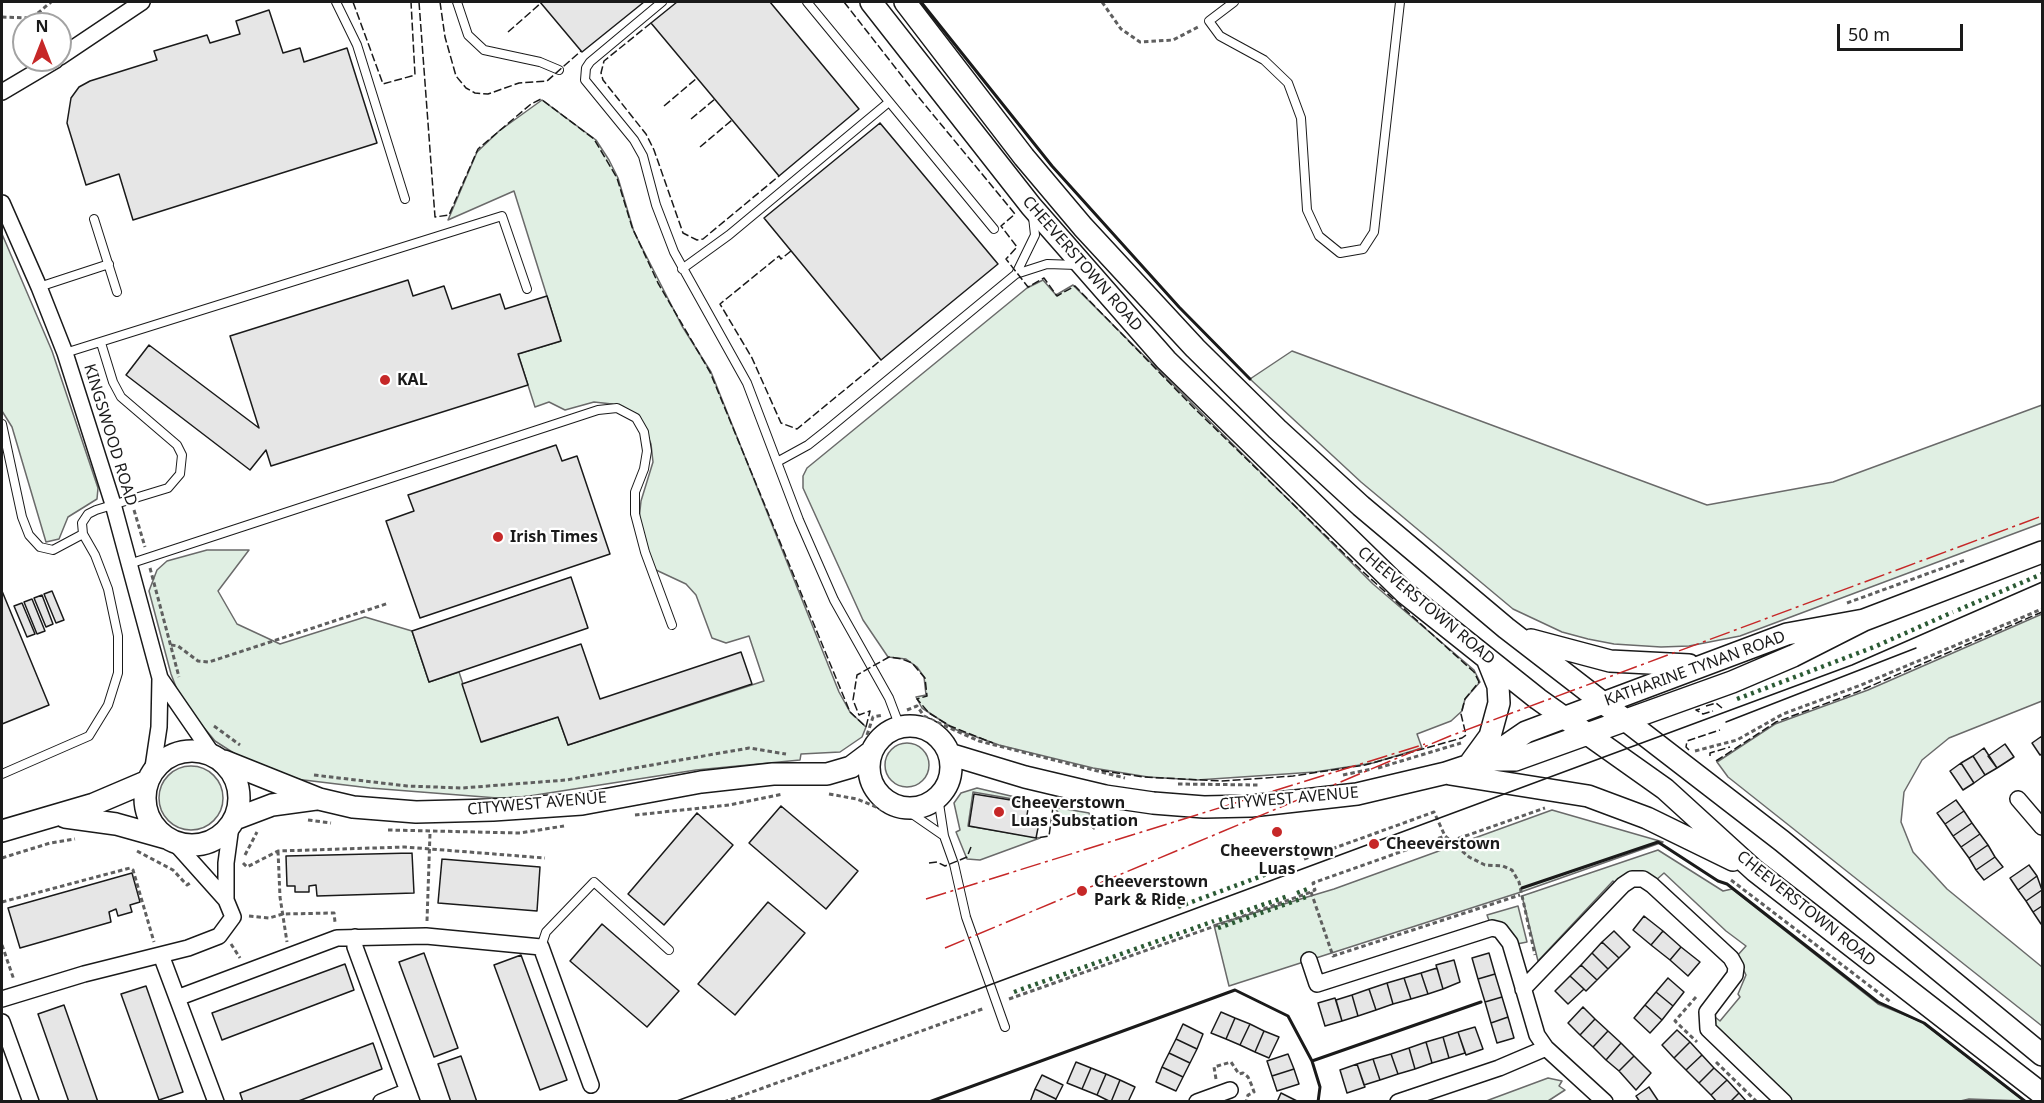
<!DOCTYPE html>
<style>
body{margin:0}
#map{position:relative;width:2044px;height:1103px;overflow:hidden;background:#fff;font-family:"Noto Sans",sans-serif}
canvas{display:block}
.frame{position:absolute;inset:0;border:3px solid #1a1a1a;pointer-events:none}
.north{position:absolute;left:12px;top:12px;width:60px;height:60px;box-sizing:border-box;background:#fff;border:2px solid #a3a3a3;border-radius:50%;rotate:0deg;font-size:16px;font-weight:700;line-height:24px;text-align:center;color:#1a1a1a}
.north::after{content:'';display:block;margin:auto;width:21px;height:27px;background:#c62828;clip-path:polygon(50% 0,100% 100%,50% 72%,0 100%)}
.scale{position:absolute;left:1837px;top:24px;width:126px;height:27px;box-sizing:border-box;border:3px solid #1a1a1a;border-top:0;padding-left:8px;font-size:18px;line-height:21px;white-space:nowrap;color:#1a1a1a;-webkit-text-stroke:4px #fff;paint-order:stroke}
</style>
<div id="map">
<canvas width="2044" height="1103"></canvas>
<div class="frame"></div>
<div class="north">N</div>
<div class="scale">50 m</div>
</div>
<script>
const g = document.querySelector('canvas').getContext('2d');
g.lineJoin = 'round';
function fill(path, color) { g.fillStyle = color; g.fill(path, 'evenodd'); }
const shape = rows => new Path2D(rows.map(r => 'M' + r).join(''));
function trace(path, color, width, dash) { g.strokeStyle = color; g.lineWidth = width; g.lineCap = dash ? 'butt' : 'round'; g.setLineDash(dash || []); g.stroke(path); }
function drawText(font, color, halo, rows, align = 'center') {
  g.font = font + ' "Noto Sans",sans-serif'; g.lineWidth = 4.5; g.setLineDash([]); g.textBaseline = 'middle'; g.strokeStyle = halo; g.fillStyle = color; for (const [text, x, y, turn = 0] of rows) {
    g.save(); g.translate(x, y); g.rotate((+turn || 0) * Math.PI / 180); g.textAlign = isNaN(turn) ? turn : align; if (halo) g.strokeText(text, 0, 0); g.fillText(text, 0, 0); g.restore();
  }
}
const green = shape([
 [542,100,596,140,609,160,618,178,634,232,682,326,711,372,839,692,850,712,866,727,862,737,840,752,801,754,800,760,696,770,510,799,370,788,279,777,246,761,215,741,181,700,171,674,149,591,157,570,167,561,207,550,249,550,218,591,237,624,280,644,365,617,412,631,429,682,459,672,482,742,558,717,568,745,764,681,749,636,726,643,712,638,696,595,686,584,656,570,648,555,639,520,641,501,653,462,651,444,640,417,612,404,594,402,565,410,549,402,535,407,518,354,561,341,514,191,448,220,477,152,499,131,542,100],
 [2,234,52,351,98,488,97,499,68,517,59,539,46,542,12,427,2,411,2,234],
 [1043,280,1056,295,1073,285,1373,584,1474,670,1480,682,1465,699,1462,711,1451,721,1417,734,1422,748,1373,763,1315,772,1197,780,1148,777,1093,768,999,745,954,729,922,708,916,697,926,695,924,677,917,667,906,659,888,657,863,620,803,488,803,476,807,468,1027,288,1043,280],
 [1292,351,1707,505,1833,482,2042,405,2042,523,1740,636,1689,646,1661,647,1614,644,1588,639,1562,632,1513,609,1361,482,1250,379,1292,351],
 [2042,614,2042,701,1949,738,1922,760,1904,792,1901,822,1913,852,1947,889,2042,967,2042,1026,1728,777,1717,762,1775,724,1868,690,2042,614],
 '885 765a22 22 0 1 1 44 0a22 22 0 1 1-44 0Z',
 '159 798a32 32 0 1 1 64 0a32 32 0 1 1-64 0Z',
 [977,788,1053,806,973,792,968,826,1040,838,980,860,967,859,956,832,960,830,954,803,961,793,977,788],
 [1054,807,1089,813,1094,829,1087,823,1069,827,1054,807],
 [1552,810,1663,842,1521,892,1229,986,1214,925,1334,889,1552,810],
 [1658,850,1723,891,1732,889,1878,1004,1922,1022,2024,1101,1969,1099,1956,1102,1790,1101,1717,1031,1714,1023,1715,1017,1720,1021,1740,997,1738,994,1746,975,1737,956,1746,946,1726,931,1664,873,1655,881,1618,886,1613,881,1538,961,1522,896,1658,850],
 [1518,906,1527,942,1517,944,1509,929,1491,926,1487,915,1518,906],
 [1548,1078,1562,1081,1559,1086,1565,1090,1548,1101,1486,1101,1548,1078]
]);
fill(green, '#e0efe3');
trace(green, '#6a6a6a', 1.5);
const building = shape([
 [540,2,644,2,582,52,540,2],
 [677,2,770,2,859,109,779,176,651,23,677,2],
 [269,10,283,53,300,48,304,62,347,48,377,143,133,220,119,174,86,185,67,123,71,98,79,87,90,81,157,60,154,51,207,35,210,43,240,34,236,21,269,10],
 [880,123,998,264,881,360,764,218,880,123],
 [408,280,413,296,444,286,452,309,500,294,505,309,547,296,561,341,518,354,528,385,271,466,266,450,250,470,126,375,149,345,259,428,230,336,408,280],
 [556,445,562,461,577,456,610,554,420,618,386,521,414,511,408,495,556,445],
 [571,577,588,628,429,682,412,631,571,577],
 [2,591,49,705,2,724,2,591],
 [52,591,64,620,56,623,44,594,52,591],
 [42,595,53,624,46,627,34,598,42,595],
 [32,599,45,631,37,634,24,602,32,599],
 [22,603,35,634,27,637,14,606,22,603],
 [581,644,600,699,741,652,752,684,568,745,558,717,481,742,462,684,581,644],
 [2042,736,2042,754,2040,755,2032,743,2042,736],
 [2005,744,2014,757,1997,768,1988,756,2005,744],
 [1984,748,1997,768,1985,775,1973,756,1984,748],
 [1973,756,1985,775,1974,783,1961,763,1973,756],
 [1961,763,1974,783,1963,790,1950,771,1961,763],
 [974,794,1029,803,1026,821,1039,823,1036,838,969,826,974,794],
 [1956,800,1964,811,1945,824,1937,813,1956,800],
 [781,806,858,871,826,909,749,843,781,806],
 [1964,811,1972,823,1953,836,1945,824,1964,811],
 [697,813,733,845,664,925,628,894,697,813],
 [1972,823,1980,834,1961,847,1953,836,1972,823],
 [1980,834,1988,845,1969,858,1961,847,1980,834],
 [1988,845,1995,857,1976,870,1969,858,1988,845],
 [412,853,414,893,317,896,316,885,309,886,309,892,295,892,295,886,287,886,286,856,412,853],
 [1995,857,2003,867,1984,880,1976,870,1995,857],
 [442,859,540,867,537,911,438,903,442,859],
 [2029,865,2037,876,2018,890,2010,878,2029,865],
 [132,873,140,902,130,905,132,912,118,916,116,909,109,912,111,922,20,948,8,908,132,873],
 [2037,876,2042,890,2026,901,2018,890,2037,876],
 [2042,890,2042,906,2033,912,2026,901,2042,890],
 [768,902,805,933,735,1015,698,984,768,902],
 [2042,906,2042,923,2041,924,2033,912,2042,906],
 [1644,916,1663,931,1651,945,1633,930,1644,916],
 [602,924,679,991,647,1027,570,961,602,924],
 [1614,931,1630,947,1619,958,1602,942,1614,931],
 [1663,931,1681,947,1670,960,1651,945,1663,931],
 [1602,942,1619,958,1608,969,1592,953,1602,942],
 [1681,947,1700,962,1688,976,1670,960,1681,947],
 [424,953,458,1048,434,1057,399,962,424,953],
 [1489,953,1495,974,1478,979,1472,958,1489,953],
 [1592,953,1608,969,1597,980,1581,965,1592,953],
 [521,955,567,1080,540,1090,494,965,521,955],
 [1454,960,1460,982,1443,989,1436,965,1454,960],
 [345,964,354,990,222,1040,212,1013,345,964],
 [1581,965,1597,980,1586,991,1570,976,1581,965],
 [1437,968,1443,989,1428,994,1421,973,1437,968],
 [1421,973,1428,994,1411,999,1404,978,1421,973],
 [1495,974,1502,997,1485,1002,1478,979,1495,974],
 [1570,976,1584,989,1568,1004,1555,991,1570,976],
 [1404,978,1411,999,1393,1004,1387,983,1404,978],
 [1668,978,1684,992,1673,1006,1656,992,1668,978],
 [1387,983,1393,1004,1376,1010,1369,989,1387,983],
 [146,986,183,1092,159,1100,121,994,146,986],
 [1369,989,1376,1010,1358,1016,1352,995,1369,989],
 [1656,992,1673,1006,1662,1020,1645,1005,1656,992],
 [1352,995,1358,1016,1342,1021,1336,1000,1352,995],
 [1502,997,1508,1017,1491,1023,1485,1002,1502,997],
 [1335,998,1342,1021,1325,1026,1318,1003,1335,998],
 [64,1005,98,1102,69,1102,38,1014,64,1005],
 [1645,1005,1662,1020,1650,1033,1634,1018,1645,1005],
 [1583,1007,1595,1019,1580,1035,1568,1023,1583,1007],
 [1221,1012,1235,1018,1226,1039,1211,1033,1221,1012],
 [1508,1017,1514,1038,1497,1043,1491,1023,1508,1017],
 [1235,1018,1250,1024,1240,1045,1226,1039,1235,1018],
 [1595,1019,1608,1031,1593,1047,1580,1035,1595,1019],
 [1183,1024,1203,1034,1197,1049,1176,1039,1183,1024],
 [1250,1024,1264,1031,1255,1052,1240,1045,1250,1024],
 [1475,1027,1483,1049,1466,1055,1458,1032,1475,1027],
 [1677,1030,1690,1042,1674,1058,1662,1045,1677,1030],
 [1264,1031,1279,1037,1269,1058,1255,1052,1264,1031],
 [1608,1031,1621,1043,1606,1060,1593,1047,1608,1031],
 [1458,1032,1465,1053,1449,1058,1443,1037,1458,1032],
 [1443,1037,1449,1058,1432,1063,1426,1042,1443,1037],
 [1176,1039,1197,1049,1190,1063,1169,1053,1176,1039],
 [1426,1042,1432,1063,1415,1069,1409,1048,1426,1042],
 [1690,1042,1702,1055,1686,1070,1674,1058,1690,1042],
 [373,1043,382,1069,296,1102,243,1102,240,1093,373,1043],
 [1621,1043,1634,1056,1619,1071,1606,1060,1621,1043],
 [1409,1048,1415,1069,1398,1074,1391,1054,1409,1048],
 [1169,1053,1190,1063,1183,1077,1162,1067,1169,1053],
 [1288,1054,1294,1069,1272,1076,1267,1061,1288,1054],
 [1391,1054,1398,1074,1380,1080,1373,1059,1391,1054],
 [1702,1055,1714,1068,1699,1083,1686,1070,1702,1055],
 [461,1056,477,1102,451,1102,438,1064,461,1056],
 [1634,1056,1651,1073,1636,1090,1619,1071,1634,1056],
 [1373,1059,1380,1080,1364,1085,1357,1064,1373,1059],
 [1076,1062,1091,1068,1082,1089,1067,1083,1076,1062],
 [1357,1064,1365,1087,1347,1093,1340,1070,1357,1064],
 [1162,1067,1183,1077,1176,1091,1156,1082,1162,1067],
 [1091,1068,1106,1074,1097,1095,1082,1089,1091,1068],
 [1714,1068,1727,1080,1711,1095,1699,1083,1714,1068],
 [1294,1069,1299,1084,1277,1091,1272,1076,1294,1069],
 [1106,1074,1120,1080,1111,1102,1097,1095,1106,1074],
 [1042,1075,1063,1085,1056,1099,1035,1089,1042,1075],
 [1120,1080,1135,1087,1128,1102,1111,1102,1120,1080],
 [1727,1080,1739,1093,1730,1102,1717,1102,1711,1095,1727,1080],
 [1649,1087,1659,1102,1640,1102,1636,1096,1649,1087],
 [1035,1089,1056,1099,1055,1102,1030,1102,1035,1089],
 [1281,1093,1299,1102,1277,1102,1281,1093],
 [1739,1093,1747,1102,1730,1102,1739,1093]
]);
fill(building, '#e6e6e6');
trace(building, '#1a1a1a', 1.5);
const lane = shape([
 [336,2,357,45,405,199],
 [457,2,468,35,484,50,540,62,559,70],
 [662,2,590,62,586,68,585,80,634,140,643,156,656,205,674,252,747,383,799,520,834,600,889,698,900,727],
 [807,2,994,229],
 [1234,2,1209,21,1220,36,1264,60,1288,83,1301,118,1307,210,1319,236,1340,253,1363,249,1374,232,1400,2],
 [94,219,117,292],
 [682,269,729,235,889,102],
 [1016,274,1035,235,1033,217],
 [39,287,109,264],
 [65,353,502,216,527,289],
 [2,424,22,517,29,535,40,547,53,550,83,534],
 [777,462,808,445,827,430,1016,274,1047,264,1077,265],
 [129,564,598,410,617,408,636,418,644,432,647,451,644,469,635,492,635,514,645,552,672,625],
 [2,774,89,736,108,705,118,673,118,636,108,589,95,555,83,534,82,523,88,514,96,510,168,488,180,474,182,455,177,445,121,397,113,382,101,343],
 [938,797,944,836,954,864,966,917,1005,1027],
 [902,807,944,836],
 [541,947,546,932,594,882,669,950]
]);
const street = shape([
 [60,57,142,2],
 [2,92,56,60],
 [2,203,39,287,65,353,113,504,160,678,213,755],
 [152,774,159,727,160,678],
 [2018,799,2042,827],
 [226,900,226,863,231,826],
 [355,937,355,947,412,1102],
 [161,955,216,1102],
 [1309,960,1317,984,1492,928,1500,930,1510,943,1537,1035,1546,1048,1605,1102],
 [1523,989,1623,885,1632,879,1643,879,1652,885,1731,958,1736,967,1735,975,1707,1012,1708,1029,1784,1102],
 [177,998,337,938,426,936,541,947,591,1085],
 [2,999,84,974,188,948,219,936,233,917,226,900,175,843],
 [2,1022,31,1102],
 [381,1102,408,1091],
 [1197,1102,1230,1090],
 [1398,1102,1499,1068,1546,1048]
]);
const secondary = shape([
 [871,2,1031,206,1166,360,1405,593,1538,699,1665,789,1755,871,2042,1094],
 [905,2,1024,157,1083,227,1195,348,1277,429,1361,506,1506,628,1782,841,2042,1055],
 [1531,640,1610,661,1689,665],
 '869 767a41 41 0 1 1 82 0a41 41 0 1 1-82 0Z',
 '145 798a47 47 0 1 1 94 0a47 47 0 1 1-94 0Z',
 [949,754,1025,777,1105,796,1153,803,1204,807,1251,806,1357,794,1446,773,1485,760,1526,732,1787,634,1864,620],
 [1485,760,1515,760,1732,682,1793,656,1864,620,2042,552],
 [224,761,319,799,353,807,416,812,493,810,582,804,701,782,773,774,827,774,851,767,871,752],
 [1471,762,1490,736,1499,703,1498,686,1488,661],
 [1450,774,1588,796,1647,818,1733,860],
 [65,817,116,824,166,838],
 [235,819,272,805,316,799],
 [2,831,94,804,148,781]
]);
trace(lane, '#1a1a1a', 10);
trace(street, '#1a1a1a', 18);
trace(secondary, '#1a1a1a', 24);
trace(shape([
 [1102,2,1121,29,1140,42,1173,40,1200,26],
 [2,17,32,18,51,2],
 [134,510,145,547],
 [150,568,179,677],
 [1847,603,1965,560],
 [171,645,178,646,198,661,209,662,389,603],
 [907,710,917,706,924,716,934,721,979,741,1125,778],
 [214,726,240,745],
 [867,735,873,717,883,715],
 [1695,751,1737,740,1783,714,1861,685,2042,609],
 [1378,768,1461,743],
 [314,775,407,786,462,788,566,780,749,748,786,754],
 [1343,775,1372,769],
 [1178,784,1259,785],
 [829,794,857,799,891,813],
 [635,815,729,805,783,794],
 [308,820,331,823],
 [388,830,520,833,564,826],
 [1451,841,1545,808],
 [137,851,173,870,187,885,190,883],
 [278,851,280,897,287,942],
 [245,855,257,832],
 [2,858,50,843,75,839],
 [1304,859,1434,812,1445,836,1469,857,1485,865,1503,866,1512,870,1519,882,1535,955],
 [243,863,247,867,278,851,405,847,545,858],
 [1731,880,1892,1003],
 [1311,892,1333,956,1520,895],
 [2,902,130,868,133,870,154,942],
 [249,916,269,918,283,914,334,913,335,922],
 [427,921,430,833],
 [231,944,240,958],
 [2,945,14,980],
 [1696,997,1675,1021,1697,1042],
 [1009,999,1311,892,1315,890,1313,883,1445,836],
 [1716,1062,1757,1102],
 [1216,1079,1214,1067,1231,1062,1239,1074,1243,1073,1248,1077,1252,1086,1254,1092,1248,1095,1246,1102],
 [724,1102,985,1008]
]), '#5f5f5f', 3, [4.5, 3]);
trace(lane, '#fff', 8);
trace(street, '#fff', 15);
trace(secondary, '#fff', 21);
trace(shape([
 [1726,722,1916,648],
 [674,1102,1852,665,2042,582]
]), '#1a1a1a', 1.5);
trace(shape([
 [1958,610,2042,574],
 [1737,699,1874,647,1953,612],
 [1297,893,1310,888],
 [1178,907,1267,874],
 [1219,920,1288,896],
 [1218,928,1309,896],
 [1014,992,1214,921]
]), '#2b5a34', 4.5, [3, 4.5]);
trace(shape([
 [353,2,383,84,415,75,411,2],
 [419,2,435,217,449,215,478,149,531,104,541,99,594,139,617,178,632,227,658,283,710,372,850,712,866,727,870,711,859,715,853,700,857,675,889,657,902,659,912,663,925,678,927,696,917,699,929,713,950,726,993,743],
 [440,2,445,37,456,76,466,88,475,93,488,94,519,83,547,81,581,51],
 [844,2,916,94,1015,214,1001,226,1017,247,1006,259,1028,287,1044,278,1057,296,1075,286,1195,409,1361,570,1474,672,1479,682,1465,699,1461,714,1466,735,1462,738,1365,765,1293,776,1222,781,1143,777,1098,770],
 [651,23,604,61,601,73,603,80,646,134,654,150,683,233,697,240,703,239,779,176],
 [508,32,541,3],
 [664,106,697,78],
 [691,119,715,99],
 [700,147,732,120],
 [791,251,781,259,779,256,720,304,752,358,781,423,797,429,881,360],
 [1706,706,1716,703,1722,708],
 [1700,709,1696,710,1703,714,1713,711],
 [1689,750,1686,747,1687,741,1720,730],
 [1710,756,1710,753,1730,747],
 [1716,761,1776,722,1857,692,2042,612],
 [1029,803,1053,807,1049,836,1036,838],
 [929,863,937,862,945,866,967,857,971,847]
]), '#1a1a1a', 1.5, [8, 3]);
trace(shape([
 [921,2,1052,166,1179,307,1250,379],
 [1522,888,1658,842,1718,881,1727,884,1878,1002,1924,1023,2026,1102],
 [929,1102,1235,990,1288,1016,1312,1061],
 [1318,1102,1320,1087,1312,1061,1481,1002]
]), '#1a1a1a', 3);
trace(shape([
 [926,899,1425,744],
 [945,948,1450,736,2042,516]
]), '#c62828', 1.5, [21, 4.5, 3, 4.5]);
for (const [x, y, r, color] of [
 [385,380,6,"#c62828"],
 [498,537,6,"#c62828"],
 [999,812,6,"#c62828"],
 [1277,832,6,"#c62828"],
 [1374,844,6,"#c62828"],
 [1082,891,6,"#c62828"]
]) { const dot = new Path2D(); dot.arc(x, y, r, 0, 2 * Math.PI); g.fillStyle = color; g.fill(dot); trace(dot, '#fff', 2); }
drawText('16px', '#1a1a1a', '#fff', [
 ["CHEEVERSTOWN ROAD",1082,264,49],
 ["KINGSWOOD ROAD",110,435,73],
 ["CHEEVERSTOWN ROAD",1426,606,40],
 ["KATHARINE TYNAN ROAD",1695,669,-20],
 ["CITYWEST AVENUE",1289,799,-5],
 ["CITYWEST AVENUE",537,804,-5],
 ["CHEEVERSTOWN ROAD",1806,909,39]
]);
drawText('bold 16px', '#1a1a1a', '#fff', [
 ["KAL",397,380],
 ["Irish Times",510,537],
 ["Cheeverstown",1011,803],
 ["Luas Substation",1011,821],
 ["Cheeverstown",1386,844],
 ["Cheeverstown",1277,851,"center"],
 ["Luas",1277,869,"center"],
 ["Cheeverstown",1094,882],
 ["Park & Ride",1094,900]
], 'left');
</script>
